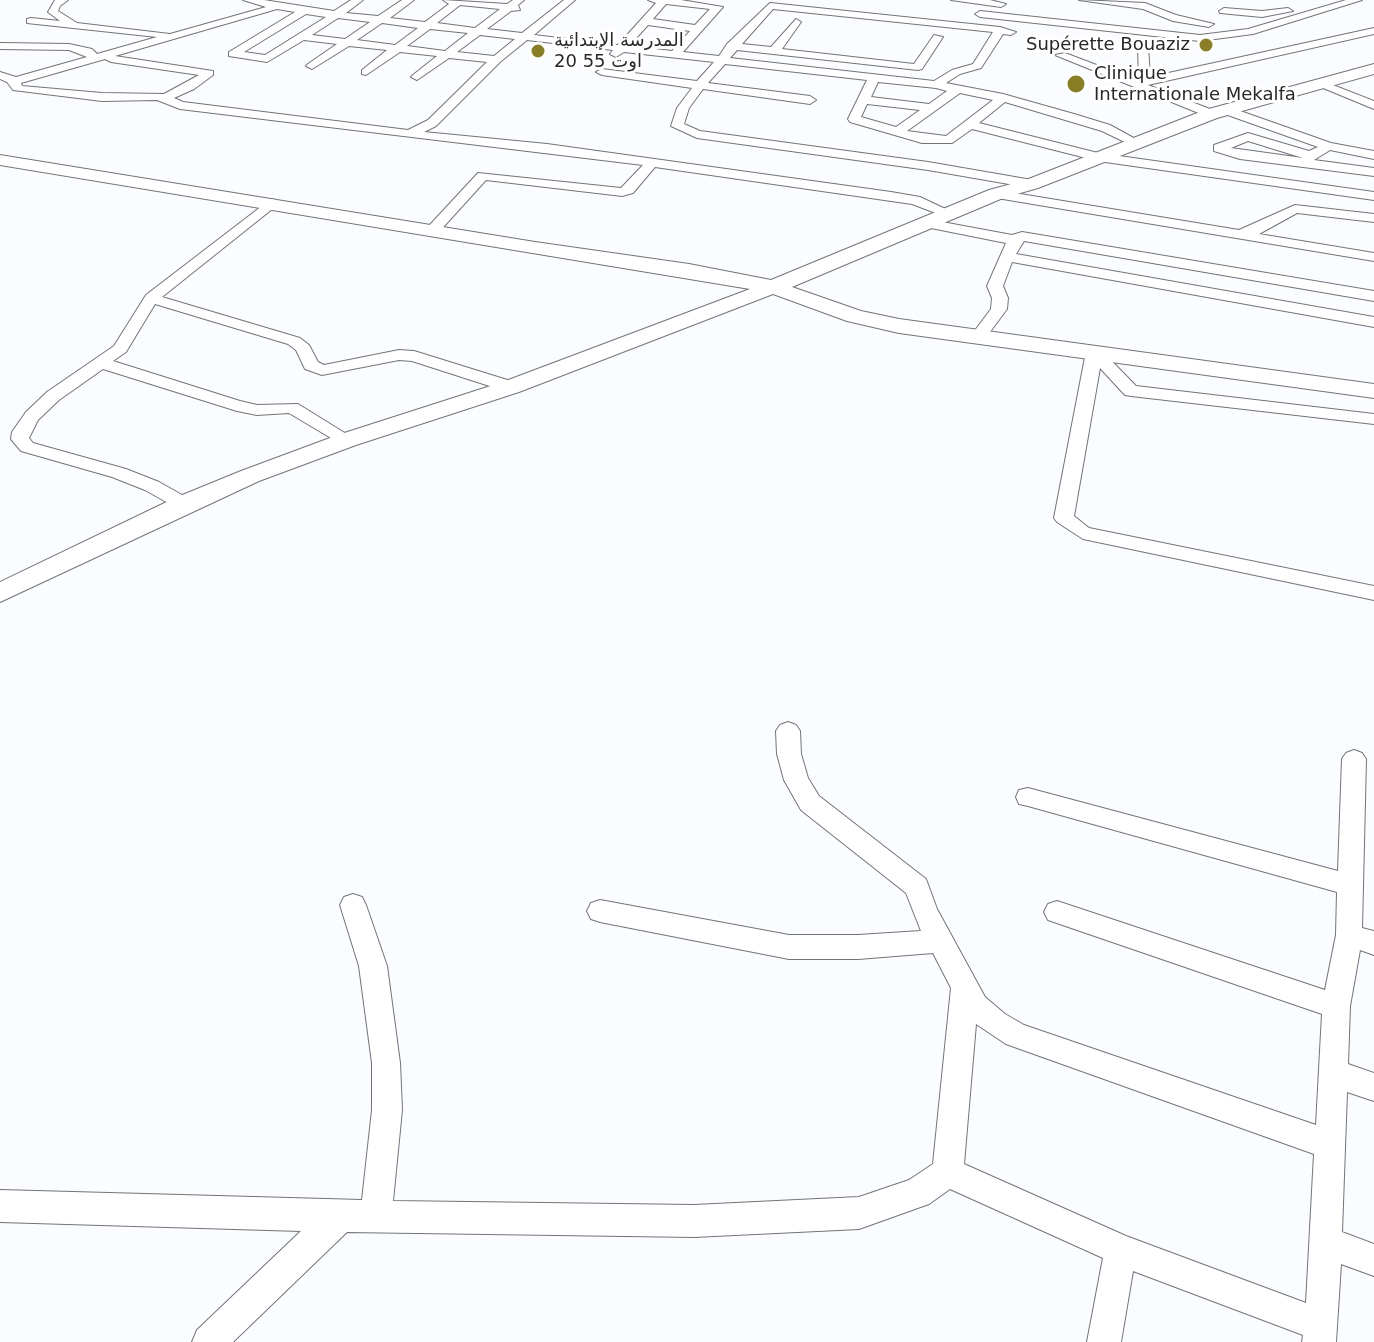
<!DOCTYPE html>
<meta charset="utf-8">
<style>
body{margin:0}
canvas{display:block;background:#fbfcff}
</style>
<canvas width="1374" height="1342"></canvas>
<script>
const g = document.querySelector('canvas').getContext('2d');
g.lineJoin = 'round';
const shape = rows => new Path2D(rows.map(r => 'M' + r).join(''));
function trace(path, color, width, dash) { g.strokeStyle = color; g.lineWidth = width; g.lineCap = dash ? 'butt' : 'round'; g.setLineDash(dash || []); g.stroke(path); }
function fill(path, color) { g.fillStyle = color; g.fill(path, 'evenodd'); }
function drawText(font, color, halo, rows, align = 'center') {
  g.font = font + ' "DejaVu Sans",Vazirmatn,sans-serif'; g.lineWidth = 6; g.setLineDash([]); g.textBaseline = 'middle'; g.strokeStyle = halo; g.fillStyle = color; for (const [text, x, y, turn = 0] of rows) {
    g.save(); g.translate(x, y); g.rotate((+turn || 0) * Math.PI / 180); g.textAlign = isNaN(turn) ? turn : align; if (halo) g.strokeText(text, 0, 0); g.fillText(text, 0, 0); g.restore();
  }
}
const street = shape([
 [55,0,68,0,60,6,58,11,77,23,170,34,266,7,243,0,264,0,334,11,351,0,363,0,346,13,378,16,402,0,414,0,390,18,425,22,449,4,443,0,507,4,513,0,524,0,518,5,520,10,511,11,487,29,522,33,564,0,575,0,534,35,618,45,656,3,648,0,681,0,723,7,683,52,719,56,727,44,770,3,1000,27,1016,32,1011,35,1003,34,981,68,960,74,946,83,1003,94,1074,114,1110,125,1141,142,1131,145,1102,131,1005,102,979,123,1098,153,1374,192,1374,200,1098,161,972,129,952,143,922,143,850,122,848,119,867,80,725,64,708,83,810,96,816,100,810,104,703,89,689,108,684,124,700,131,928,162,1032,180,1039,184,1032,188,928,170,697,138,671,126,677,108,692,88,602,75,596,72,602,69,697,81,714,62,624,52,616,57,610,54,613,50,527,40,500,62,436,126,424,132,547,144,891,192,920,197,956,214,949,218,912,204,655,167,633,193,622,196,486,180,437,234,432,235,425,231,427,228,478,173,621,188,643,165,180,109,157,100,102,101,13,90,7,82,0,79,0,72,16,77,87,57,69,50,0,49,0,43,69,44,92,49,97,54,157,37,27,23,27,19,31,18,60,21,48,12,55,0],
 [666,4,710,9,695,25,653,19,666,4],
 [460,5,500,9,475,28,437,23,460,5],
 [277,9,295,12,229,52,229,56,267,62,304,40,337,44,308,64,306,66,312,69,349,46,387,50,362,70,362,74,366,75,400,52,437,56,413,75,411,77,417,80,449,58,487,62,428,120,408,130,183,102,174,98,194,89,213,75,213,71,115,56,277,9],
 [773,9,993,32,973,64,952,70,934,81,730,58,737,50,918,70,922,69,943,37,934,35,914,64,782,49,801,22,796,19,771,47,742,44,773,9],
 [306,14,326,17,265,55,244,52,306,14],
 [338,18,370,22,345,39,312,35,338,18],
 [382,23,418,28,395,45,357,40,382,23],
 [648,25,690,31,672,51,629,46,648,25],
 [430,29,468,33,445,51,407,46,430,29],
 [480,35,515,39,494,56,457,52,480,35],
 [105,59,111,62,199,75,164,94,102,93,22,86,21,83,105,59],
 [878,82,936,88,947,91,929,104,871,97,878,82],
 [960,93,993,100,946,136,907,131,960,93],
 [867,104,920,110,896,127,861,117,867,104],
 [951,0,990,0,1006,4,1001,7,951,0],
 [1079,0,1145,3,1176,15,1214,24,1209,27,1173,21,1143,9,1079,0],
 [1346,0,1362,0,1253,34,1200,41,980,17,975,14,980,11,1200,35,1248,29,1346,0],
 [1224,8,1262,11,1288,8,1293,11,1262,17,1220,13,1219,11,1224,8],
 [1374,28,1374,34,1148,85,1215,111,1217,114,1211,118,1055,55,1065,53,1136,80,1139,80,1138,46,1143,43,1148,46,1150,77,1374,28],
 [1320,80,1374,101,1374,109,1316,85,1316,81,1320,80],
 [1226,106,1331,143,1374,151,1374,159,1330,150,1314,160,1374,168,1374,176,1240,159,1214,151,1214,145,1248,133,1309,151,1318,147,1222,113,1220,110,1226,106],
 [1248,141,1303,158,1231,148,1248,141],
 [996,190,1239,230,1295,205,1374,214,1374,222,1297,213,1259,234,1374,253,1374,261,991,197,989,194,996,190],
 [271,199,276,200,276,206,162,297,300,338,309,345,318,362,324,365,399,350,414,351,517,383,519,387,517,391,505,391,412,361,399,360,322,375,305,369,296,350,288,344,155,304,126,352,113,361,240,401,257,405,298,404,356,440,353,444,341,444,289,413,257,415,237,411,103,369,59,400,38,420,29,438,33,443,126,469,159,482,191,500,194,504,191,508,177,508,145,490,112,477,21,451,11,439,12,432,26,412,47,392,114,346,146,295,271,199],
 [926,219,1012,235,1022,232,1374,291,1374,301,1024,241,1016,254,1374,317,1374,327,1012,262,1003,286,1008,298,1007,309,984,340,978,342,970,337,991,309,992,298,987,286,1006,243,921,226,919,223,926,219],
 [1094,347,1100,349,1136,386,1374,414,1374,424,1131,396,1125,395,1100,368,1074,516,1089,528,1374,586,1374,600,1083,539,1057,522,1054,518,1086,352,1094,347],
 [788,722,796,725,800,731,801,754,808,778,819,796,926,879,937,909,985,997,1005,1014,1024,1025,1316,1125,1322,1014,1048,920,1044,912,1048,904,1057,901,1325,990,1336,935,1337,892,1028,806,1019,804,1016,797,1019,790,1028,788,1338,871,1342,759,1346,753,1354,750,1362,753,1366,759,1362,928,1374,931,1374,955,1360,950,1350,1006,1348,1064,1374,1073,1374,1101,1347,1092,1342,1232,1374,1244,1374,1276,1341,1264,1336,1342,1302,1342,1303,1335,1133,1271,1121,1342,1087,1342,1103,1258,950,1189,929,1204,859,1229,694,1237,347,1232,233,1342,192,1342,197,1330,301,1231,0,1222,0,1190,362,1200,372,1110,372,1063,359,966,340,905,344,897,353,894,362,897,366,905,387,966,400,1063,402,1110,393,1201,694,1205,859,1197,909,1180,933,1164,951,988,933,953,858,959,789,959,600,922,591,919,587,911,591,903,600,900,789,935,858,935,921,931,906,893,801,810,784,780,777,754,776,731,780,725,788,722],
 [976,1024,1006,1044,1314,1154,1306,1303,1126,1236,964,1164,976,1024]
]);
const secondary = shape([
 [1374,64,1374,74,1217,118,1038,188,1003,198,792,287,861,311,899,319,1374,384,1374,398,899,333,847,321,773,294,519,392,356,445,259,481,0,602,0,582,175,498,241,471,338,435,503,382,750,289,0,165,0,155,535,242,689,264,771,280,989,190,1026,180,1205,110,1374,64]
]);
trace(street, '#72747b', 2);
trace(secondary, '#72747b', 2);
fill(street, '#fff');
fill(secondary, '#fff');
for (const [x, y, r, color] of [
 [1206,45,8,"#897e25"],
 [538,51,8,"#897e25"],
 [1076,84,10,"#897e25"]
]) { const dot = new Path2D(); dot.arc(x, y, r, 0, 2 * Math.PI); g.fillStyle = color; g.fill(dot); trace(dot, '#fff', 3); }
drawText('18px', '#28282b', '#fff', [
 ["المدرسة الإبتدائية",554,41],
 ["20 اوت 55",554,62],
 ["Supérette Bouaziz",1190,45,"right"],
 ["Clinique",1094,74],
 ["Internationale Mekalfa",1094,95]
], 'left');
</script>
